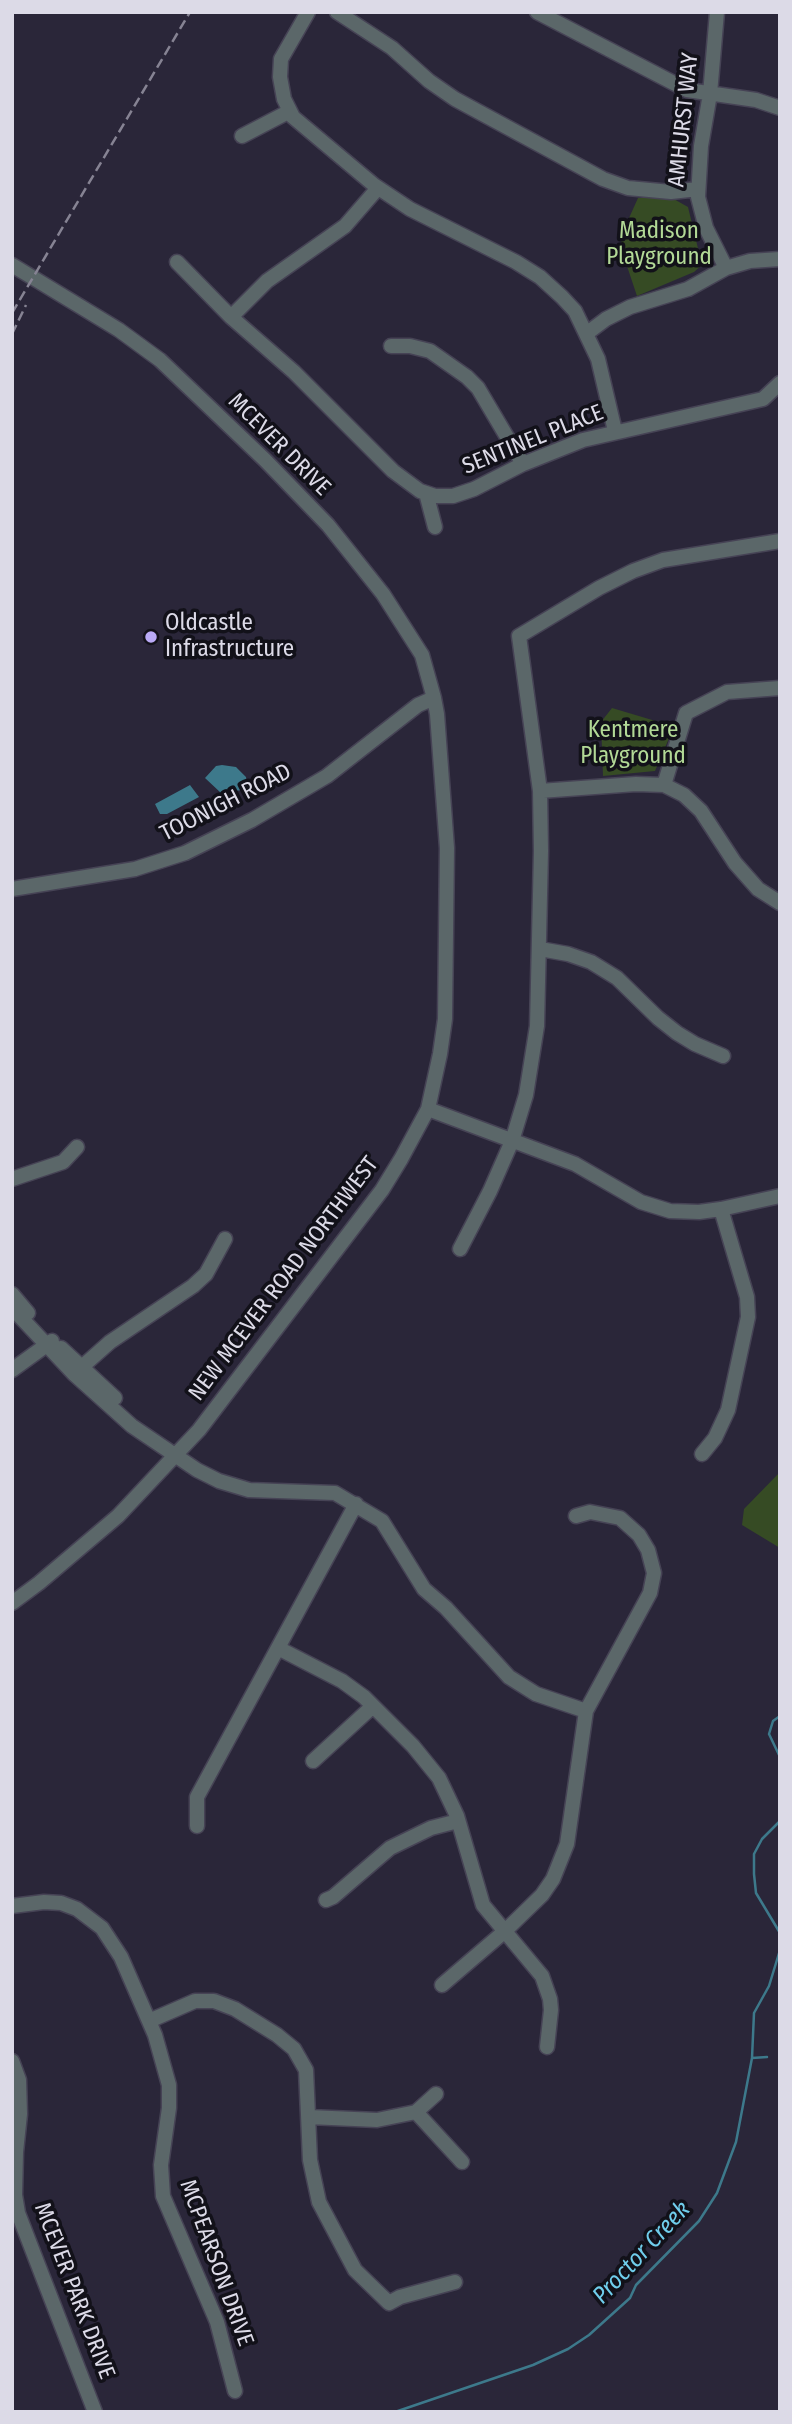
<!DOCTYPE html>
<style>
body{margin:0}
#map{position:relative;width:792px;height:2424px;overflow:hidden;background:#2a2639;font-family:"Fira Sans Condensed",sans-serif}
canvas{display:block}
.frame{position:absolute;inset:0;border:14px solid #dcdae7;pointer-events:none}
</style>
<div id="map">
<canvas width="792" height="2424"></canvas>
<div class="frame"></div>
</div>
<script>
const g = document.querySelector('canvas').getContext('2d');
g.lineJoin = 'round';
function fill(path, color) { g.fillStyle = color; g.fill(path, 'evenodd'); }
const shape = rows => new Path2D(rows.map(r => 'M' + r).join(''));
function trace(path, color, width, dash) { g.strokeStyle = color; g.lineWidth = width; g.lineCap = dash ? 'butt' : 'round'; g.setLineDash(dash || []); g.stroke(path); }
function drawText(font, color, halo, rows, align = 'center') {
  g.font = font + ' "Fira Sans Condensed",sans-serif'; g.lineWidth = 7; g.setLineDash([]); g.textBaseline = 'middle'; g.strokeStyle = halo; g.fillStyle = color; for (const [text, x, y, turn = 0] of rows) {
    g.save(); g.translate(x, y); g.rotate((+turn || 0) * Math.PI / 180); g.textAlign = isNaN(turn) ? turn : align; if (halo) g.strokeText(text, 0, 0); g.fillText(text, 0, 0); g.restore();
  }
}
fill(shape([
 [638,198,672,198,688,207,702,265,694,272,637,296,628,269,619,251,625,227],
 [612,708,669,725,670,736,655,771,603,776,601,722],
 [780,1472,780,1548,742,1525,744,1509]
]), '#364b24');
fill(shape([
 [222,765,236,767,246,777,247,784,242,790,221,793,205,778,216,766],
 [190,785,199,797,167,814,160,814,155,804]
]), '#3d798b');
trace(shape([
 [780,1716,773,1721,769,1734,780,1757],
 [780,1821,762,1839,754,1854,754,1874,756,1893,780,1933],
 [752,2058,767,2057],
 [395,2412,533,2365,568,2349,589,2335,630,2298,636,2285,699,2221,717,2193,736,2142,752,2058,754,2013,769,1986,780,1950]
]), '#3d798b', 2.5);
const minor = shape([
 [308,12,281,59,280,77,284,99,293,117,374,185,410,209,516,262,540,277,562,297,575,311,598,359,615,431],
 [337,12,392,48,429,81,455,99,603,179,628,188,671,192,698,189],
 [537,12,687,90,756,100,780,108],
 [717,12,710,94,701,146,698,197,706,228,726,268],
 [242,136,290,111],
 [177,262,231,317,294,372,393,471,420,491,435,496,453,496,474,489,523,464,583,440,763,399,780,383],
 [12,265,119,330,160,360,265,460,328,525,383,594,422,655,434,698,437,714,447,848,445,1019,440,1054,428,1109,401,1159,382,1190,199,1430,118,1516,39,1583,12,1603],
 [231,317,267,281,345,226,378,188],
 [586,334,606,319,630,307,688,289,726,268,750,261,780,259],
 [391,346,410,346,430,351,467,377,478,388,523,464],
 [426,493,435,527],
 [664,785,686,713,727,692,780,688],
 [540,791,636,784,664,785,684,795,701,811,735,863,758,889,780,903],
 [12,889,135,869,185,853,252,820,327,776,418,705,434,698],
 [540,949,568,954,591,962,617,978,658,1018,677,1033,695,1044,723,1056],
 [428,1109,575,1164,641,1202,670,1211,699,1212,721,1209,780,1196],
 [12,1179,63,1162,77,1147],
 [460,1249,490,1191,512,1141,526,1095,537,1026,541,851,540,791,519,636,599,588,633,571,663,560,780,541],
 [12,1294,28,1313],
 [12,1308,74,1374,132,1426,197,1470,219,1481,249,1490,335,1493,382,1521,424,1589,446,1608,509,1677,536,1694,586,1711],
 [61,1348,115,1398],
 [12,1370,52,1341],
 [75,1373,110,1342,193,1286,206,1274,225,1239],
 [702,1454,715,1438,728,1410,748,1317,747,1297,721,1209],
 [278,1648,342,1681,364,1697,413,1746,439,1778,457,1816,483,1905,542,1976,550,1999,551,2010,547,2047],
 [313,1761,373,1706],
 [197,1826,197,1797,356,1504],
 [326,1900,333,1897,390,1848,431,1828,458,1821],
 [12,1906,44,1902,61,1903,77,1909,102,1928,121,1957,155,2035,169,2085,169,2108,161,2165,163,2196,217,2322,235,2391],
 [442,1985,505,1931,542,1895,553,1879,567,1844,586,1711,650,1593,654,1573,648,1550,639,1535,620,1518,590,1512,576,1516],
 [149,2021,195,2001,214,2001,235,2009,277,2035,294,2049,306,2070,310,2160,319,2202,355,2270,389,2303,400,2297,455,2282],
 [12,2061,19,2080,20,2114,16,2152,15,2195,18,2213,95,2412],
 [416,2112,462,2162],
 [309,2117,377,2120,416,2112,436,2094]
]);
trace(minor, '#464355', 17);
trace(minor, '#5b6769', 14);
trace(shape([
 [12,313,190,12],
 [12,334,26,305]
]), '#868393', 2.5, [10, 5]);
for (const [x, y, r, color] of [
 [151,637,7,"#baaaf6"]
]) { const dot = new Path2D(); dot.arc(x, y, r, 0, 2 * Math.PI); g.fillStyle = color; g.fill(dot); trace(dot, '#121119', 2.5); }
drawText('23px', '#dcdae7', '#121119', [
 ["AMHURST WAY",684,120,-84],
 ["SENTINEL PLACE",533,440,-22],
 ["MCEVER DRIVE",279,445,45],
 ["TOONIGH ROAD",226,803,-27],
 ["NEW MCEVER ROAD NORTHWEST",284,1279,-53],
 ["MCPEARSON DRIVE",216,2263,70],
 ["MCEVER PARK DRIVE",74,2291,69]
]);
drawText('23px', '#b2d996', '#121119', [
 ["Madison",659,232],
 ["Playground",659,258],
 ["Kentmere",633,731],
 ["Playground",633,757]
]);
drawText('23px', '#dcdae7', '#121119', [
 ["Oldcastle",165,624],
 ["Infrastructure",165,650]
], 'left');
drawText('italic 24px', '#70ceec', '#121119', [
 ["Proctor Creek",642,2253,-47]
]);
</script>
